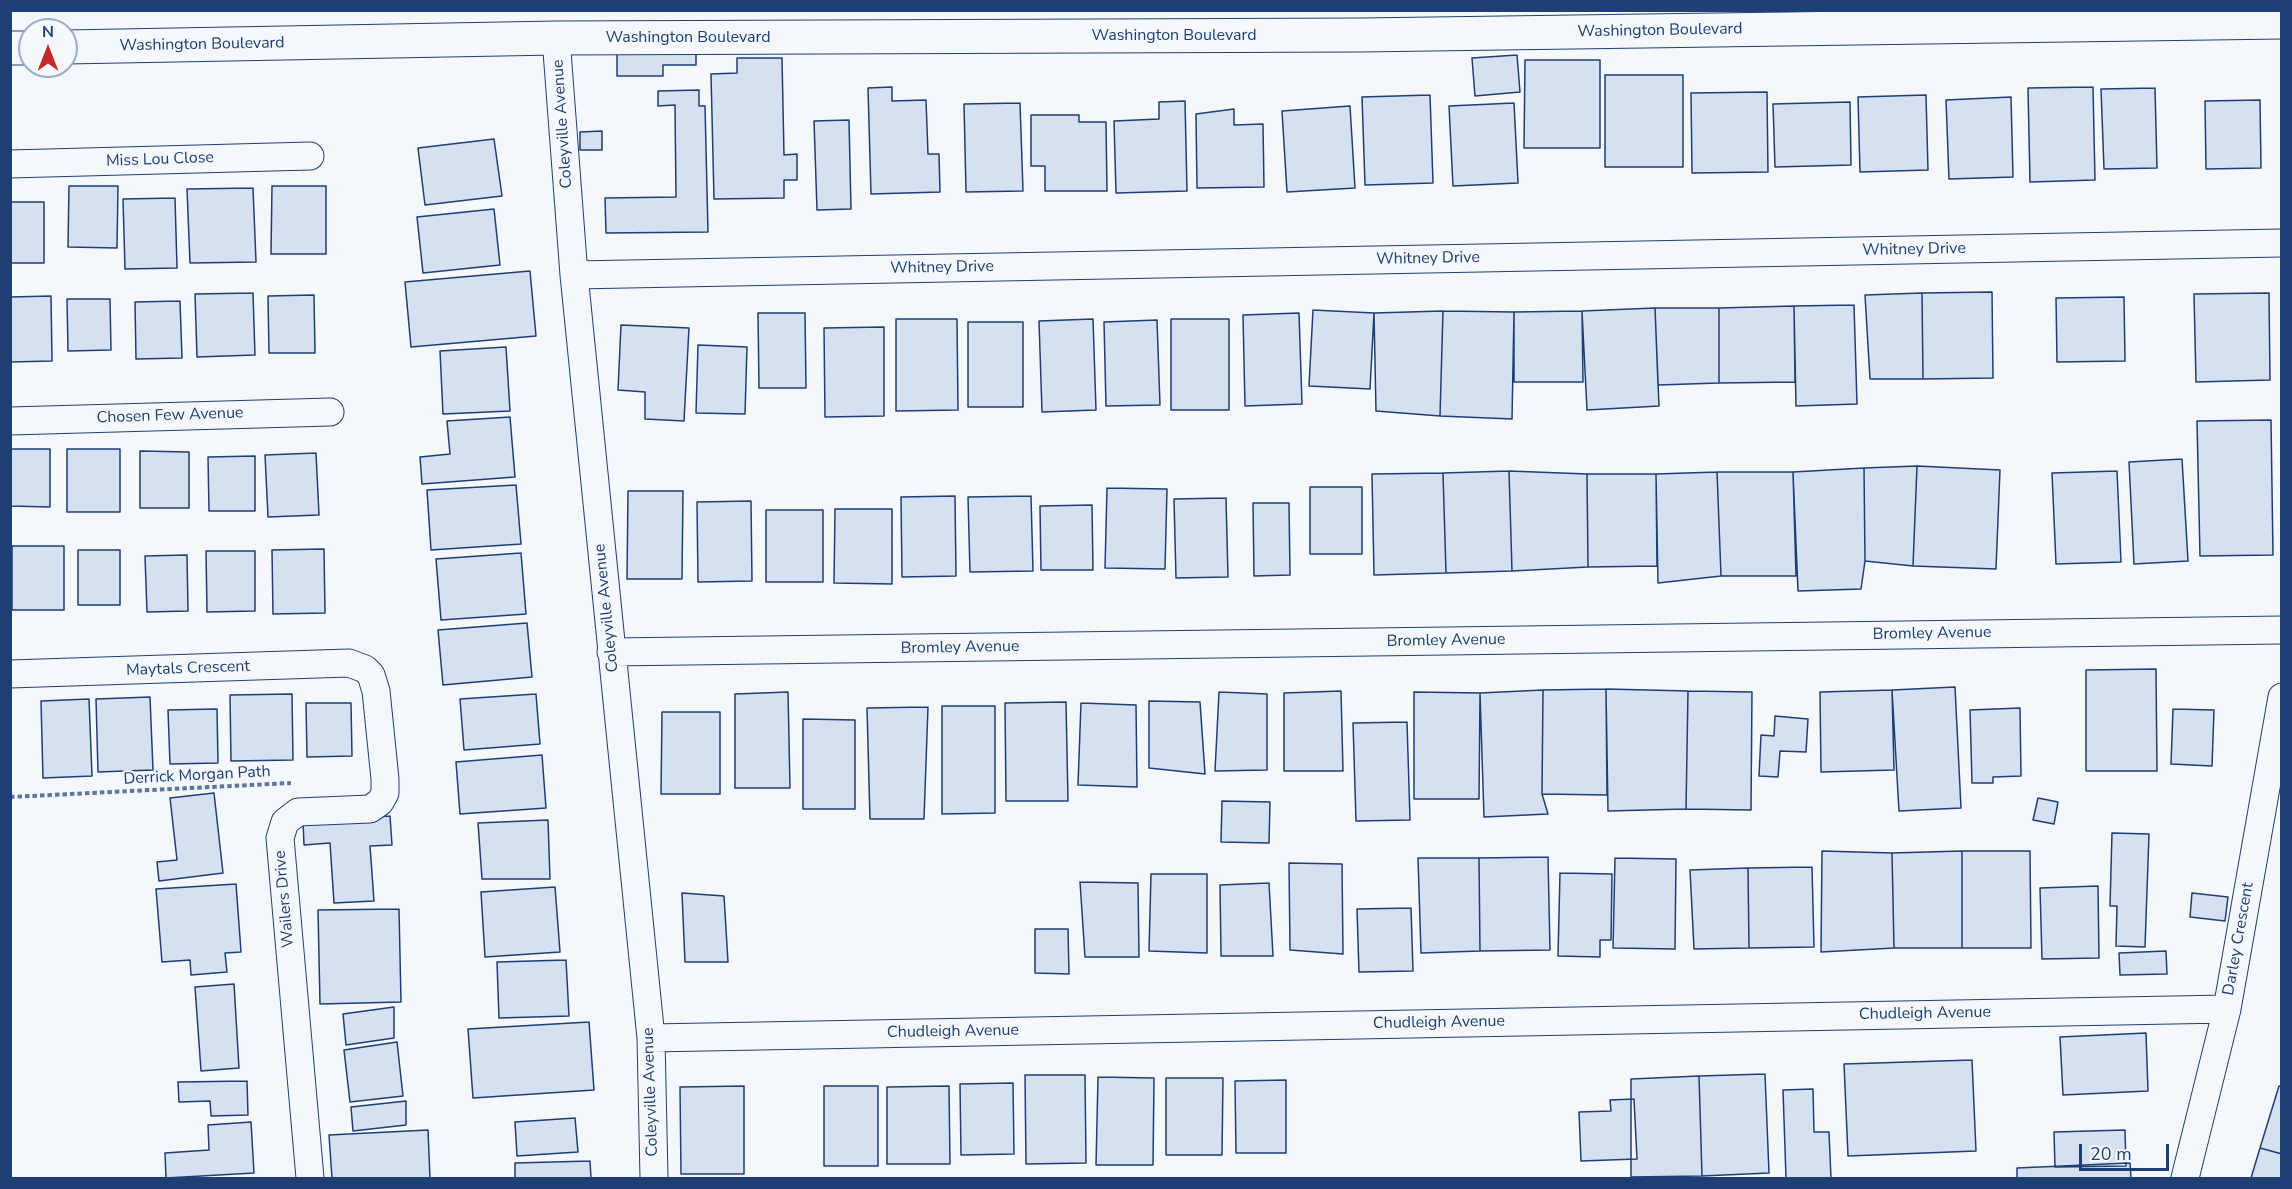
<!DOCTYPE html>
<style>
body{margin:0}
#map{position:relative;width:2292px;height:1189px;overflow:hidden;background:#f4f7fb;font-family:"Nunito Sans",sans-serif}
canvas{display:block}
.frame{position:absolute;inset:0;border:12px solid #1d3f73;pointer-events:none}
.north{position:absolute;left:18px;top:18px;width:60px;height:60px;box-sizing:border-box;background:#f4f7fb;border:2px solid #9eadc5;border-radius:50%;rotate:0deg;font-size:16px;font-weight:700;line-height:24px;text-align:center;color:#1d3f73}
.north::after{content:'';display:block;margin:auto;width:21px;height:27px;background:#c62828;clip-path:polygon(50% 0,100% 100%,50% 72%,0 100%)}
.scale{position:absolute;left:2079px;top:1144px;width:90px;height:27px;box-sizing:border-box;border:3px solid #1d3f73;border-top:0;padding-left:8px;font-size:18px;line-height:21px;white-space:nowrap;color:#1d3f73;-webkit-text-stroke:4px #f4f7fb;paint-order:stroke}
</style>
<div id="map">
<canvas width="2292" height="1189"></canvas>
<div class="frame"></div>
<div class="north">N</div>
<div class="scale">20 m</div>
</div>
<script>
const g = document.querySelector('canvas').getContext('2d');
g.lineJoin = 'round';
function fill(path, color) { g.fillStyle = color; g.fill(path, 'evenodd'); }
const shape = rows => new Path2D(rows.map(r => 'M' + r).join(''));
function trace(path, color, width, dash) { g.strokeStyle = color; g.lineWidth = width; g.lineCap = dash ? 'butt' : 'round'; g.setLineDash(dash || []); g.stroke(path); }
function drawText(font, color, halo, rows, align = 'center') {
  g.font = font + ' "Nunito Sans",sans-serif'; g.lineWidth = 4.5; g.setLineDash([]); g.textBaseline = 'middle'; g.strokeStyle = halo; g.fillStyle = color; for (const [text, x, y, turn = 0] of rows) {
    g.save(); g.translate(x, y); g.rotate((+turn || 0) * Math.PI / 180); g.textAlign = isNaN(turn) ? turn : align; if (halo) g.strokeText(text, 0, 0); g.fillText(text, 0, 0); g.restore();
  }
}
const building = shape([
 [617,53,696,53,696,65,663,65,663,76,617,76,617,53],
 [1517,55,1520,92,1475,96,1472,58,1517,55],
 [737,58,782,58,784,155,797,154,797,180,784,180,784,198,714,199,711,74,737,73,737,58],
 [1525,60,1600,60,1600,148,1524,148,1525,60],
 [1605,75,1683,75,1683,167,1605,167,1605,75],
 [892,87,892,101,926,100,928,154,939,154,940,192,871,194,868,88,892,87],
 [2093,87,2095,180,2030,182,2028,88,2093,87],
 [2155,88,2157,168,2104,169,2101,89,2155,88],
 [699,90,699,106,705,106,708,232,606,233,605,198,676,197,675,105,658,106,658,91,699,90],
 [1767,92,1768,172,1692,173,1691,93,1767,92],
 [1430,95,1433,183,1365,185,1362,97,1430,95],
 [1926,95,1928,170,1860,172,1858,97,1926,95],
 [2011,97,2013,177,1949,179,1946,100,2011,97],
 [2260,100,2261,168,2206,169,2205,101,2260,100],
 [1185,101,1187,191,1116,193,1114,121,1159,119,1159,102,1185,101],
 [1850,102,1851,165,1775,167,1773,104,1850,102],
 [1020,103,1023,191,966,192,964,104,1020,103],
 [1514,103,1518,183,1453,186,1449,106,1514,103],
 [1350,106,1355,188,1287,192,1282,111,1350,106],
 [1234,109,1234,125,1263,124,1264,187,1197,188,1196,114,1234,109],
 [1031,115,1079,115,1079,122,1106,122,1107,191,1045,191,1045,166,1031,166,1031,115],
 [849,120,851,209,817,210,814,121,849,120],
 [602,131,602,150,580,150,580,132,602,131],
 [494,139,502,196,425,205,418,148,494,139],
 [69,186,118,186,117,248,68,247,69,186],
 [272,186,326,186,326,254,271,254,272,186],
 [253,188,256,262,190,263,187,189,253,188],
 [175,198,177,268,125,269,123,199,175,198],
 [10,202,44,202,44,263,10,263,10,202],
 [494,209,500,265,423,273,417,217,494,209],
 [530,271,536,336,411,347,405,282,530,271],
 [1992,292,1993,378,1923,379,1922,293,1992,292],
 [253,293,255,355,197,357,195,294,253,293],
 [1922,293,1923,379,1870,379,1865,295,1922,293],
 [2269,293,2270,380,2196,382,2194,294,2269,293],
 [314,295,315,353,269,353,268,296,314,295],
 [51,296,52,361,10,362,10,297,51,296],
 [2124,297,2125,361,2057,362,2056,298,2124,297],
 [67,299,110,299,111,350,68,351,67,299],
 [180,301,182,358,136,359,135,302,180,301],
 [1854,305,1857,404,1796,406,1794,306,1854,305],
 [1794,306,1795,382,1719,383,1719,308,1794,306],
 [1655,308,1659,406,1587,410,1582,311,1655,308],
 [1655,308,1719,308,1719,383,1658,385,1655,308],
 [1313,310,1374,313,1370,389,1309,386,1313,310],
 [1443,311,1440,416,1376,411,1374,313,1443,311],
 [1443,311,1514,312,1512,419,1440,416,1443,311],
 [1582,311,1583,382,1514,382,1514,312,1582,311],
 [758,313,805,313,806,388,759,388,758,313],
 [1299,313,1302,404,1245,406,1243,315,1299,313],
 [896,319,957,319,958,410,896,411,896,319],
 [1093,319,1096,410,1042,412,1039,321,1093,319],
 [1171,319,1229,319,1229,410,1171,410,1171,319],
 [1157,320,1160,405,1106,406,1104,322,1157,320],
 [968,322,1023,322,1023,407,968,407,968,322],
 [621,325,689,328,684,421,645,419,645,392,618,390,621,325],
 [884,327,884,416,825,417,824,328,884,327],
 [698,345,747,347,745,414,696,413,698,345],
 [506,347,510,411,443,414,440,351,506,347],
 [510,417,515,477,422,484,420,457,450,454,447,421,510,417],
 [2271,420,2273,555,2200,556,2197,421,2271,420],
 [10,449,50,449,50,507,10,506,10,449],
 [67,449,120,449,120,512,67,512,67,449],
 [140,451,189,452,189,508,140,508,140,451],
 [316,453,319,515,268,517,265,455,316,453],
 [255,456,255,511,209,511,208,457,255,456],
 [2182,459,2188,561,2134,564,2129,462,2182,459],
 [1917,466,1913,566,1865,561,1864,468,1917,466],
 [1917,466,2000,470,1996,569,1913,566,1917,466],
 [1864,468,1865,561,1861,589,1798,591,1793,472,1864,468],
 [1509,471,1512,571,1446,573,1443,473,1509,471],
 [1509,471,1587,474,1588,567,1512,571,1509,471],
 [2117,471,2121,562,2056,564,2052,473,2117,471],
 [1717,472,1721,576,1658,583,1656,474,1717,472],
 [1717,472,1793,472,1796,576,1721,576,1717,472],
 [1443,473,1446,573,1374,575,1372,474,1443,473],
 [1587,474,1656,474,1657,566,1588,567,1587,474],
 [516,485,521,544,431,550,427,490,516,485],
 [1310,487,1362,487,1362,554,1310,554,1310,487],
 [1107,488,1167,489,1165,569,1105,568,1107,488],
 [628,491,683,491,682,579,627,579,628,491],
 [955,496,956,576,902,577,901,497,955,496],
 [1031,496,1033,571,970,572,968,497,1031,496],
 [1226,498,1228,577,1176,578,1174,499,1226,498],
 [751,501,752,581,698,582,697,502,751,501],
 [1253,503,1289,503,1290,575,1254,576,1253,503],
 [1092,505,1093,570,1041,570,1040,506,1092,505],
 [835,509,892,509,892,584,834,583,835,509],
 [766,510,823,510,823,582,766,582,766,510],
 [12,546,64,546,64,610,12,610,12,546],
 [324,549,325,613,273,614,272,550,324,549],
 [78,550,120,550,120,605,78,605,78,550],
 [206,551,255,551,255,611,207,612,206,551],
 [521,553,526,614,441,620,436,559,521,553],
 [187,555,188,611,147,612,145,556,187,555],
 [527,623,532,677,443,685,438,630,527,623],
 [2156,669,2157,771,2086,771,2086,670,2156,669],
 [1955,687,1961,808,1899,811,1892,690,1955,687],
 [1606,689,1607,795,1542,794,1543,690,1606,689],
 [1606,689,1688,691,1686,809,1608,811,1606,689],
 [1543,690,1542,794,1548,814,1484,817,1480,693,1543,690],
 [1892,690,1894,770,1821,772,1820,692,1892,690],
 [1341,691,1343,771,1284,771,1284,693,1341,691],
 [1688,691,1752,692,1751,810,1686,809,1688,691],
 [788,692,790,788,735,788,735,694,788,692],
 [1219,692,1267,694,1267,770,1215,771,1219,692],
 [1414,692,1480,693,1479,799,1414,799,1414,692],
 [292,694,293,760,231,761,230,695,292,694],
 [536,694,540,744,464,750,460,699,536,694],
 [150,697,153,770,98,772,96,699,150,697],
 [89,699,92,776,43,778,41,701,89,699],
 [1149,701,1200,702,1205,774,1149,768,1149,701],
 [1066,702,1068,801,1006,801,1005,703,1066,702],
 [306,703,351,703,352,756,307,757,306,703],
 [1081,703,1136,705,1137,787,1078,785,1081,703],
 [942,706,995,706,995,813,942,814,942,706],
 [928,707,924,819,870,819,867,708,928,707],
 [2020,708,2021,776,1993,777,1993,783,1972,783,1970,710,2020,708],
 [217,709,218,763,170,764,168,710,217,709],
 [2173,709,2214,710,2212,766,2171,764,2173,709],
 [662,712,720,712,720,794,661,794,662,712],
 [1775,716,1808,719,1806,752,1780,751,1778,777,1759,776,1761,735,1774,736,1775,716],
 [803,719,855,720,855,809,803,809,803,719],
 [1407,722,1410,820,1356,821,1353,723,1407,722],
 [542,755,546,808,460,814,456,762,542,755],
 [214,793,223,873,159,881,157,862,177,860,170,798,214,793],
 [2038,798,2058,802,2054,824,2033,820,2038,798],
 [1222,801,1270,802,1269,843,1221,842,1222,801],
 [390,816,392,845,370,846,374,901,334,903,330,843,304,845,303,821,390,816],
 [548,820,550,879,482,879,478,823,548,820],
 [2112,833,2149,834,2145,947,2116,946,2117,906,2110,906,2112,833],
 [1822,851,1892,853,1894,948,1821,952,1822,851],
 [1962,851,1962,948,1894,948,1892,853,1962,851],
 [1962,851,2030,851,2031,948,1962,948,1962,851],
 [1548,857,1550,950,1480,951,1479,858,1548,857],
 [1418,858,1479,858,1480,951,1421,953,1418,858],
 [1615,858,1676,859,1675,949,1613,948,1615,858],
 [1289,863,1342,864,1343,954,1290,950,1289,863],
 [1812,867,1814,947,1749,948,1748,868,1812,867],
 [1748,868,1749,948,1694,949,1690,870,1748,868],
 [1560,873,1612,874,1611,940,1600,940,1600,957,1558,956,1560,873],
 [1151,874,1207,874,1207,953,1149,951,1151,874],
 [1080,882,1138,883,1139,957,1085,957,1080,882],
 [1269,883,1273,956,1221,956,1220,885,1269,883],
 [236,884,241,952,225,953,227,972,191,975,190,960,162,962,156,889,236,884],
 [2098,886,2099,958,2042,959,2040,888,2098,886],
 [555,887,560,952,485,957,481,892,555,887],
 [682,893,724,896,728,962,685,962,682,893],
 [2192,893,2228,897,2225,921,2190,917,2192,893],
 [1411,908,1413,971,1359,972,1357,909,1411,908],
 [399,909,401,1002,320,1004,318,910,399,909],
 [1035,929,1068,929,1069,974,1035,973,1035,929],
 [2166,951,2167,974,2120,975,2119,953,2166,951],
 [566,960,569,1016,499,1018,497,962,566,960],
 [234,984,239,1068,201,1071,195,987,234,984],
 [394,1007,394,1038,346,1045,343,1014,394,1007],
 [589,1022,594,1090,473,1098,468,1029,589,1022],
 [2146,1033,2148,1091,2063,1095,2060,1037,2146,1033],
 [397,1042,403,1096,350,1102,344,1050,397,1042],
 [1972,1060,1976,1151,1848,1156,1844,1064,1972,1060],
 [1765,1074,1769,1173,1702,1176,1699,1076,1765,1074],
 [1025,1075,1085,1075,1086,1163,1026,1164,1025,1075],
 [1699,1076,1702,1176,1631,1177,1631,1079,1699,1076],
 [1098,1077,1154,1078,1153,1165,1096,1165,1098,1077],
 [1166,1078,1223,1078,1222,1155,1166,1155,1166,1078],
 [1286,1080,1286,1153,1236,1153,1235,1081,1286,1080],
 [247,1081,248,1115,211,1116,210,1101,179,1102,178,1082,247,1081],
 [1013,1083,1014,1154,961,1155,960,1084,1013,1083],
 [744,1086,744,1174,681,1174,680,1087,744,1086],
 [824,1086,878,1086,878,1166,824,1166,824,1086],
 [949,1086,950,1164,887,1164,887,1087,949,1086],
 [2279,1086,2282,1087,2282,1154,2260,1148,2279,1086],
 [1813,1089,1814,1132,1829,1132,1831,1178,1786,1178,1783,1090,1813,1089],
 [1634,1099,1637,1159,1581,1161,1579,1112,1611,1111,1610,1100,1634,1099],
 [406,1101,406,1125,353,1131,351,1107,406,1101],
 [575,1118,578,1152,517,1156,515,1122,575,1118],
 [251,1122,254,1173,166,1178,165,1153,209,1150,208,1125,251,1122],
 [428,1130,430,1178,332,1178,329,1135,428,1130],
 [2125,1130,2126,1166,2055,1167,2054,1132,2125,1130],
 [2260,1148,2282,1154,2282,1178,2251,1178,2260,1148],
 [590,1161,591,1178,515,1178,515,1163,590,1161],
 [2130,1163,2131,1178,2017,1178,2017,1168,2130,1163]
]);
fill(building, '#d5e0f0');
trace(building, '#1d3f73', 1.5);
const street = shape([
 [556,38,574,275,651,1038,654,1178],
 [10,164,310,156],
 [574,275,2282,243],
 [10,421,330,412],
 [611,652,2282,630],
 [10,674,349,663,365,669,371,675,376,691,385,779,385,793,380,802,370,809,298,812,285,822,280,838,310,1178],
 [651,1038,2227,1009],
 [2185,1178,2227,1009,2282,697]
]);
const highway = shape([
 [66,47,556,38,1361,35,2282,22],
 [10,48,30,48]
]);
trace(street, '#1d3f73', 29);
trace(highway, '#1d3f73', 35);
trace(shape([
 [10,797,291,783]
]), '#5e769c', 4, [4.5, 3]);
trace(street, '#f4f7fb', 27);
trace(highway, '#f4f7fb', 33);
drawText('16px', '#1d3f73', '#f4f7fb', [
 ["Washington Boulevard",1660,31,-1],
 ["Washington Boulevard",1174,36],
 ["Washington Boulevard",688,38],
 ["Washington Boulevard",202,45,-1],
 ["Coleyville Avenue",563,124,-94],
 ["Miss Lou Close",160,160,-2],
 ["Whitney Drive",1914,250,-1],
 ["Whitney Drive",1428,259,-1],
 ["Whitney Drive",942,268,-1],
 ["Chosen Few Avenue",170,416,-2],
 ["Coleyville Avenue",607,608,-96],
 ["Bromley Avenue",1932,634,-1],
 ["Bromley Avenue",1446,641,-1],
 ["Bromley Avenue",960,648,-1],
 ["Maytals Crescent",188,669,-2],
 ["Derrick Morgan Path",197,776,-3],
 ["Wailers Drive",285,899,-95],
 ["Darley Crescent",2239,939,-80],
 ["Chudleigh Avenue",1925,1014,-1],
 ["Chudleigh Avenue",1439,1023,-1],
 ["Chudleigh Avenue",953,1032,-1],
 ["Coleyville Avenue",651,1092,-92]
]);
</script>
